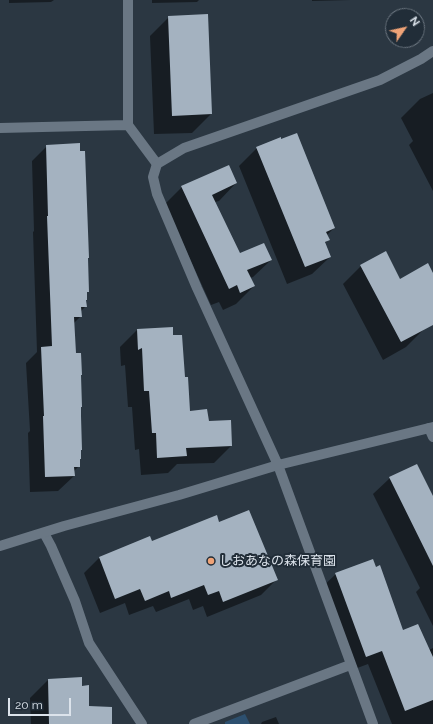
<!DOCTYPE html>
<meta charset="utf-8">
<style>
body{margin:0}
#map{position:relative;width:433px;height:724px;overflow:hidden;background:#2b3742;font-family:Raleway,sans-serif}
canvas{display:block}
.north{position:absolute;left:385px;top:8px;width:40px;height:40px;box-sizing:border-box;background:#212d38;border:1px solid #6c7680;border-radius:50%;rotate:56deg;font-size:11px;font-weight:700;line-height:16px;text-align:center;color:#dce3eb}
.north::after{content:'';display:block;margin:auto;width:14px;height:18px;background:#efa377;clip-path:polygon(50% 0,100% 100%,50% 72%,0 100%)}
.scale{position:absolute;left:8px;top:698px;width:63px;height:18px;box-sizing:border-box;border:2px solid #dce3eb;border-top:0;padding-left:5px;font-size:12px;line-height:14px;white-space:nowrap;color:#dce3eb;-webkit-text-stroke:3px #212d38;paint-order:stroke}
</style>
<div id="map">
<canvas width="433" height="724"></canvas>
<div class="north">N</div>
<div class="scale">20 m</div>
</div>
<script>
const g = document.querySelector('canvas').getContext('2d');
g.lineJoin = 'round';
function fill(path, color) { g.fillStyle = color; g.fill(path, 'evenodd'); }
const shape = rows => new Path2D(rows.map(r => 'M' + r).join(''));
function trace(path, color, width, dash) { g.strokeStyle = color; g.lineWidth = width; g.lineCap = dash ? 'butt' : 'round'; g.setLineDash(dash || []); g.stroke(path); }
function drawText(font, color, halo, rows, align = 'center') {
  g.font = font + ' Raleway,"Noto Sans JP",sans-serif'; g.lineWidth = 4; g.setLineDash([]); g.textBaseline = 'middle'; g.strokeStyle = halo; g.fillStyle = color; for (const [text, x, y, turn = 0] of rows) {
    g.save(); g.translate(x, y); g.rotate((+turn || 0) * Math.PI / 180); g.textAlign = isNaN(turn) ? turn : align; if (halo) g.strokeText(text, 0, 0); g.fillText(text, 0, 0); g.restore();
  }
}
fill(shape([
 [245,714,250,724,225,724,225,722]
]), '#2d506f');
fill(shape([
 [9,0,54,0,51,2,9,3],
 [152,0,199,0,197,2,152,3],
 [312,0,351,0,312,1],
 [169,17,211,114,192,133,154,134,150,36],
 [433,93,433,191,409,145,413,141,401,118,420,99],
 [47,146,87,259,86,306,80,312,81,316,73,324,75,354,81,407,80,408,79,466,73,472,74,476,58,491,30,492,28,433,30,431,26,363,37,352,33,232,34,231,32,161],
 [257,148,334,228,327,235,328,240,324,244,330,257,312,274,287,284,239,166],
 [236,183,219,201,215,202,239,255,271,260,253,277,250,278,254,286,236,304,223,310,219,302,211,305,165,204,182,187],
 [361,266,400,280,433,275,433,315,424,329,406,347,383,360,343,284],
 [172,328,172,336,184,378,189,412,208,422,231,446,214,463,177,464,168,473,141,475,139,449,135,450,132,407,128,407,125,365,121,366,120,347,137,330],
 [390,478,433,498,433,626,416,592,420,588,373,494],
 [219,523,276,580,261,595,207,617,203,606,193,610,189,599,156,612,153,606,129,615,125,603,100,613,84,573,99,558],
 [336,574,402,632,429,650,433,648,433,724,392,724,368,664,352,670,322,587],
 [48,680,81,687,88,707,111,724,31,724,30,698],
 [276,717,279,724,261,724,262,722]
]), '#0007');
fill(shape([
 [208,14,212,114,172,116,168,16],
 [297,133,335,228,326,232,330,240,325,242,331,257,305,267,256,147,281,137,281,139],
 [80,143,80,151,85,151,89,258,88,258,89,292,87,292,87,300,86,300,87,307,81,307,82,317,74,317,76,353,81,353,82,375,81,375,82,407,81,407,81,416,82,450,81,450,81,459,80,459,80,467,74,467,75,476,45,477,43,416,44,416,41,347,52,346,47,216,48,216,46,145],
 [229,165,237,183,212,195,240,253,264,243,272,260,247,270,255,286,240,293,237,285,229,289,181,186],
 [386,251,400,279,428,263,433,273,433,325,401,342,360,265],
 [173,327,173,335,182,335,185,377,188,377,190,411,207,409,209,421,231,420,232,446,186,448,187,456,157,458,156,433,152,433,149,391,144,391,142,348,138,350,137,329],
 [417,464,433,496,433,566,389,477],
 [249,510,278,580,223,602,219,591,208,595,204,585,171,598,169,591,145,601,140,589,115,599,99,557,150,536,152,541,217,515,219,522],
 [373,559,376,567,380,565,403,630,418,624,433,657,433,700,405,711,382,651,366,657,335,573],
 [82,677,82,686,89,685,89,706,112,707,112,724,49,724,48,679]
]), '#a4b2c0');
trace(shape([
 [429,428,433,437]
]), '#6a7784', 10);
trace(shape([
 [128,0,128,125,157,164],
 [0,128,128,125],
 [278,465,373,724],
 [44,533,51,546,75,601,89,643,142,724],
 [194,724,350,665]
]), '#6a7784', 10);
trace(shape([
 [278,465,197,288,157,194,153,177,157,164,184,148,380,80,421,59,433,51],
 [0,546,64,526,179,495,278,465,433,427]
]), '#6a7784', 10);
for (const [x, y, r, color] of [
 [211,561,4,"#efa377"]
]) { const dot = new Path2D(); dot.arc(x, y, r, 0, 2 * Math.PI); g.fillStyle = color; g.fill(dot); trace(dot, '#212d38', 1.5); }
drawText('13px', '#dce3eb', '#212d38', [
 ["しおあなの森保育園",219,561]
], 'left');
</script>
